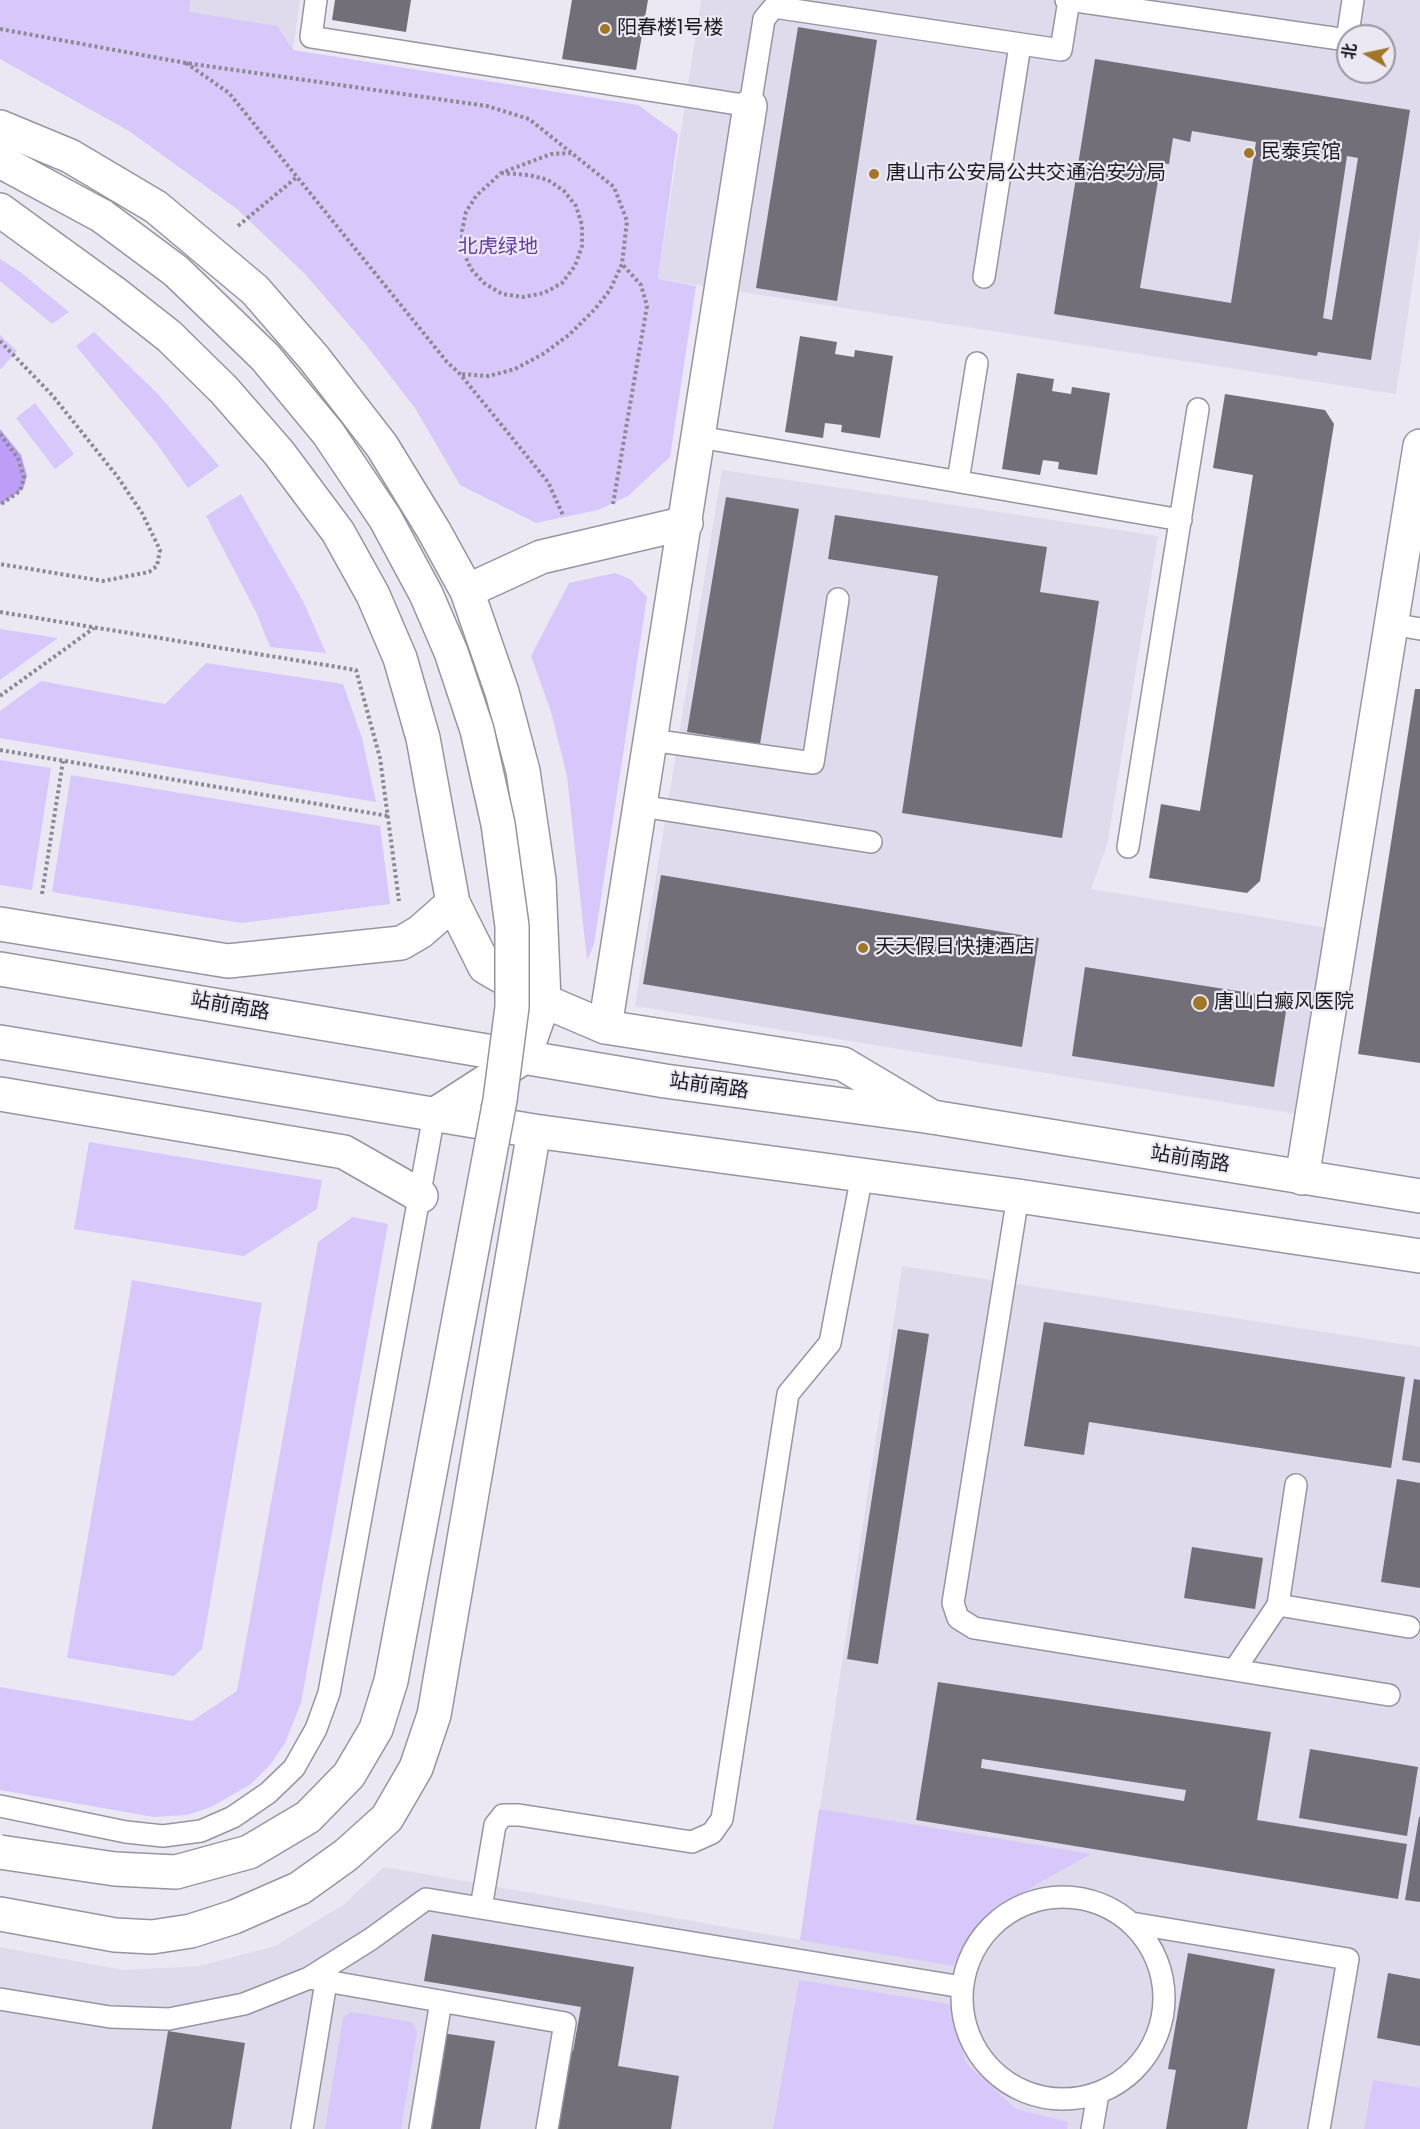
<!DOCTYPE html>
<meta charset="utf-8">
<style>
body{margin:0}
#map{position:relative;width:1420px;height:2129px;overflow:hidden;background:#ebe8f4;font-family:Poppins,"Noto Sans SC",sans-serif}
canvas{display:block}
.north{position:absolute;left:1336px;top:24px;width:60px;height:60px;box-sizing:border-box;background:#ebe8f4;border:2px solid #98969e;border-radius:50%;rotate:279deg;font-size:16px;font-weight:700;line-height:24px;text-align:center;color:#1b1a1e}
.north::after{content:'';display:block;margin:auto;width:21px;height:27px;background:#a17626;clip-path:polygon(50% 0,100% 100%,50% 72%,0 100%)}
</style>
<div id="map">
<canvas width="1420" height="2129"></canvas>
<div class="north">北</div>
</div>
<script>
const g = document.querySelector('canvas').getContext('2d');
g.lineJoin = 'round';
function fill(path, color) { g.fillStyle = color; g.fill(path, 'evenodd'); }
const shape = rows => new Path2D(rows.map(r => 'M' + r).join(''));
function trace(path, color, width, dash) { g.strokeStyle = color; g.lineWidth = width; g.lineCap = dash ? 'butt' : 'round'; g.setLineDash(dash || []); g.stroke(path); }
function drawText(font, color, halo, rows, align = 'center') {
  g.font = font + ' Poppins,"Noto Sans SC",sans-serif'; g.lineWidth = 4.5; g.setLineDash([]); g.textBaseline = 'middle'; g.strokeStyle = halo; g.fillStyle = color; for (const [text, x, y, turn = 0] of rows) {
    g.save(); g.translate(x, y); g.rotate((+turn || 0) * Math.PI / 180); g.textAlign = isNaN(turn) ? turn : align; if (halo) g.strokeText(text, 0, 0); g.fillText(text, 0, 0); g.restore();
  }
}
fill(shape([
 [117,0,300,0,293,50],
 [701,0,1420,0,1420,233,1396,394,658,279],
 [1348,36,1384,36,1384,72,1348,72],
 [722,470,1158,536,1107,845,1091,889,1340,930,1309,1116,635,1006],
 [902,1266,1420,1347,1420,2129,0,2129,0,1947,123,1970,200,1966,275,1946,343,1905,384,1867,800,1940]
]), '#e0daed');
fill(shape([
 [0,0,190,0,189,12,277,26,293,50,638,105,678,134,658,279,696,286,670,457,628,496,598,510,536,523,460,485,415,408,367,346,305,274,237,209,129,131,0,59],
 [0,259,19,271,69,312,52,324,0,281],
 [94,332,158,394,219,466,188,488,157,444,76,346],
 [0,335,17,351,1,369,0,369],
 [35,403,74,454,55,469,16,418],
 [241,494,303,601,326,653,270,647,256,612,206,516],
 [615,573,630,579,647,597,594,944,587,960,567,776,551,712,531,656,569,583],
 [0,629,58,638,0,680],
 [206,663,343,684,362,738,376,802,0,738,0,711,41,681,165,704],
 [0,760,51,768,32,890,0,885],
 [71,775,380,826,390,904,241,923,52,892],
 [89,1142,322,1180,317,1209,244,1256,74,1229],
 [353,1217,388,1224,301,1703,285,1743,270,1765,251,1784,211,1807,187,1815,154,1817,0,1790,0,1687,192,1721,237,1691,318,1242],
 [132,1280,262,1303,202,1649,174,1676,67,1658],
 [819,1809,1091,1854,1037,1884,994,1914,953,1966,800,1940],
 [799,1980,949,2004,966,2063,1016,2109,1068,2122,1067,2129,773,2129],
 [351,2012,412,2022,417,2032,401,2129,325,2129,343,2018],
 [1373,2080,1420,2088,1420,2129,1364,2129]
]), '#d8c7fa');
fill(shape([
 [0,429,21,455,27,476,23,489,0,505]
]), '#be9df6');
fill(shape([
 [335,0,411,0,406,32,332,20],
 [572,0,648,0,636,70,562,59],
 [798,27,877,40,837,301,756,288],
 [1095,59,1410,110,1371,360,1318,352,1317,356,1054,314],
 [1192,131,1256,142,1231,303,1140,288,1161,163,1169,164,1173,138,1190,142],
 [1347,156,1358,158,1332,320,1323,318],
 [800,336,837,342,835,354,854,357,855,350,893,356,880,438,841,432,842,425,825,423,823,438,785,432],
 [1017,373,1054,379,1052,391,1071,394,1072,387,1110,393,1097,475,1058,469,1059,462,1043,460,1040,475,1002,469],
 [1225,394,1325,410,1334,424,1260,881,1247,893,1149,878,1161,804,1200,811,1253,475,1213,468],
 [726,497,799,509,760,744,687,732],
 [835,515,1047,547,1040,592,1099,601,1062,838,902,813,938,576,828,559],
 [1415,689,1420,689,1420,1063,1358,1054],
 [661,875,1039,938,1022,1047,643,984],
 [1085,967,1288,999,1274,1087,1072,1056],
 [1044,1322,1405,1377,1391,1468,1089,1422,1084,1455,1024,1446],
 [898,1329,929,1334,878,1664,847,1659],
 [1414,1379,1420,1380,1420,1463,1402,1460],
 [1397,1479,1420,1483,1420,1588,1381,1582],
 [1192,1547,1263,1558,1255,1609,1184,1598],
 [938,1682,1271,1732,1257,1820,1407,1844,1398,1899,916,1820],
 [982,1759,1186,1790,1184,1801,981,1768],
 [1310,1749,1418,1767,1407,1836,1299,1818],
 [1419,1817,1420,1817,1420,1902,1405,1900],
 [432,1934,634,1967,618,2066,679,2076,671,2129,554,2129,567,2050,573,2051,581,2007,424,1981],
 [1188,1953,1275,1969,1247,2129,1166,2129,1176,2070,1168,2069],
 [1388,1973,1420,1979,1420,2046,1377,2038],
 [168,2031,245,2043,231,2129,152,2129],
 [442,2033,495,2041,480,2129,426,2129]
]), '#726f79');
const lane = shape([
 [316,0,311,37,750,106,764,19,774,7,1061,50,1069,0,1066,0],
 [1069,0,1347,40,1353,0],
 [984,277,1020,45],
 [699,437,1181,520],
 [958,481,977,363],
 [1391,624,1420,629],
 [651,740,813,763,838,599],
 [641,806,871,842],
 [1128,847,1198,409],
 [1018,1196,953,1603,958,1618,974,1628,1389,1695],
 [1278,1605,1409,1627],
 [1235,1669,1278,1605,1296,1485],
 [0,1806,126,1832,163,1836,201,1831,233,1817,268,1793,294,1768,316,1729,329,1693,434,1115],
 '962 1998a101 101 0 1 1 202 0a101 101 0 1 1-202 0Z',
 [481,1908,495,1825,503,1815,519,1815,692,1842,712,1833,722,1819,788,1394,830,1343,862,1175],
 [1131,1923,1348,1959,1319,2129],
 [309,1978,565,2023,547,2129],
 [0,1999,110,2017,169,2019,244,2004,309,1978,371,1939,426,1899,962,1987],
 [302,2129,326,1982],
 [420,2129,441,2001],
 [1092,2129,1098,2094]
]);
const street = shape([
 [0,127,70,156,156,207,255,290,314,358,382,446,434,531,467,591,502,692,523,771,539,880,544,1001,524,1057,434,1115],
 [0,210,113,292,169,336,224,390,279,453,338,532,373,595,400,658,423,738,453,903,485,967,544,1001,605,1027,843,1064,932,1117],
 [467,591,541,557,686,523],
 [0,924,228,961,401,943,420,932,453,903],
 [605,1027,750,106],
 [0,1094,344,1152,421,1196],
 [1302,1178,1420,446]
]);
const primary = shape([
 [0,161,102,216],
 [0,969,665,1081,932,1117,1420,1196],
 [0,1042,534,1131,1018,1196,1420,1256],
 [0,1914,115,1935,152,1937,191,1931,234,1917,300,1888,346,1855,387,1818,416,1768,434,1715,534,1131]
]);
trace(lane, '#98949f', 24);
trace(street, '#98949f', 36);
trace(primary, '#98949f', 36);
trace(shape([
 [0,29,186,63,487,106,529,119,614,187,627,221,622,264,610,290,595,309,570,334,543,354,515,369,489,376,460,374],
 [186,63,229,93,447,362,460,374,548,482,563,515],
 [501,173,529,175,548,180,564,191,576,206,582,225,582,246,575,266,562,283,544,293,523,297,502,294,484,283,471,269,463,251,462,231,466,212,476,196,501,173,551,154,571,153],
 [238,226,298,176],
 [0,341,52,395,117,476,142,513,160,550,157,566,149,572,103,581,0,564],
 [0,434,18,458,24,478,20,491,0,505],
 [613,504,647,306,641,285,622,264],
 [0,612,356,670,380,758,399,901],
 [0,696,94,628],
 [0,750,388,816],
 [42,894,63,761]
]), '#8b8992', 4, [3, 3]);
trace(lane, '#fff', 21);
trace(street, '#fff', 33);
trace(primary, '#fff', 33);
const primaryBridge = shape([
 [0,1852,115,1869,176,1872,249,1852,308,1817,349,1775,376,1729,391,1681,500,1100,512,1007,512,926,498,824,477,730,451,652,426,594,385,518,328,433,265,357,176,271,102,216]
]);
trace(primaryBridge, '#98949f', 36, []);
trace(primaryBridge, '#fff', 33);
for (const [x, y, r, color] of [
 [605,29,6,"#a17626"],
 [1249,153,6,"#a17626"],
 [874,174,6,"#a17626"],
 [863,948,6,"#a17626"],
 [1200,1003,8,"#a17626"]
]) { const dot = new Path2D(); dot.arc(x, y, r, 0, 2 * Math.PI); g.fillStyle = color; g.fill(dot); trace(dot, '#ebe8f4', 2); }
drawText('20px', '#1b1a1e', '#ebe8f4', [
 ["阳春楼1号楼",617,29],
 ["民泰宾馆",1261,153],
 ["唐山市公安局公共交通治安分局",886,174],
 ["天天假日快捷酒店",875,948],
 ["唐山白癜风医院",1214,1003]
], 'left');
drawText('20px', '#673ba1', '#ebe8f4', [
 ["北虎绿地",498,248]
]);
drawText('20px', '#1b1a1e', '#ebe8f4', [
 ["站前南路",230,1007,10],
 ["站前南路",709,1087,8],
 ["站前南路",1190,1160,9]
]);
</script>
